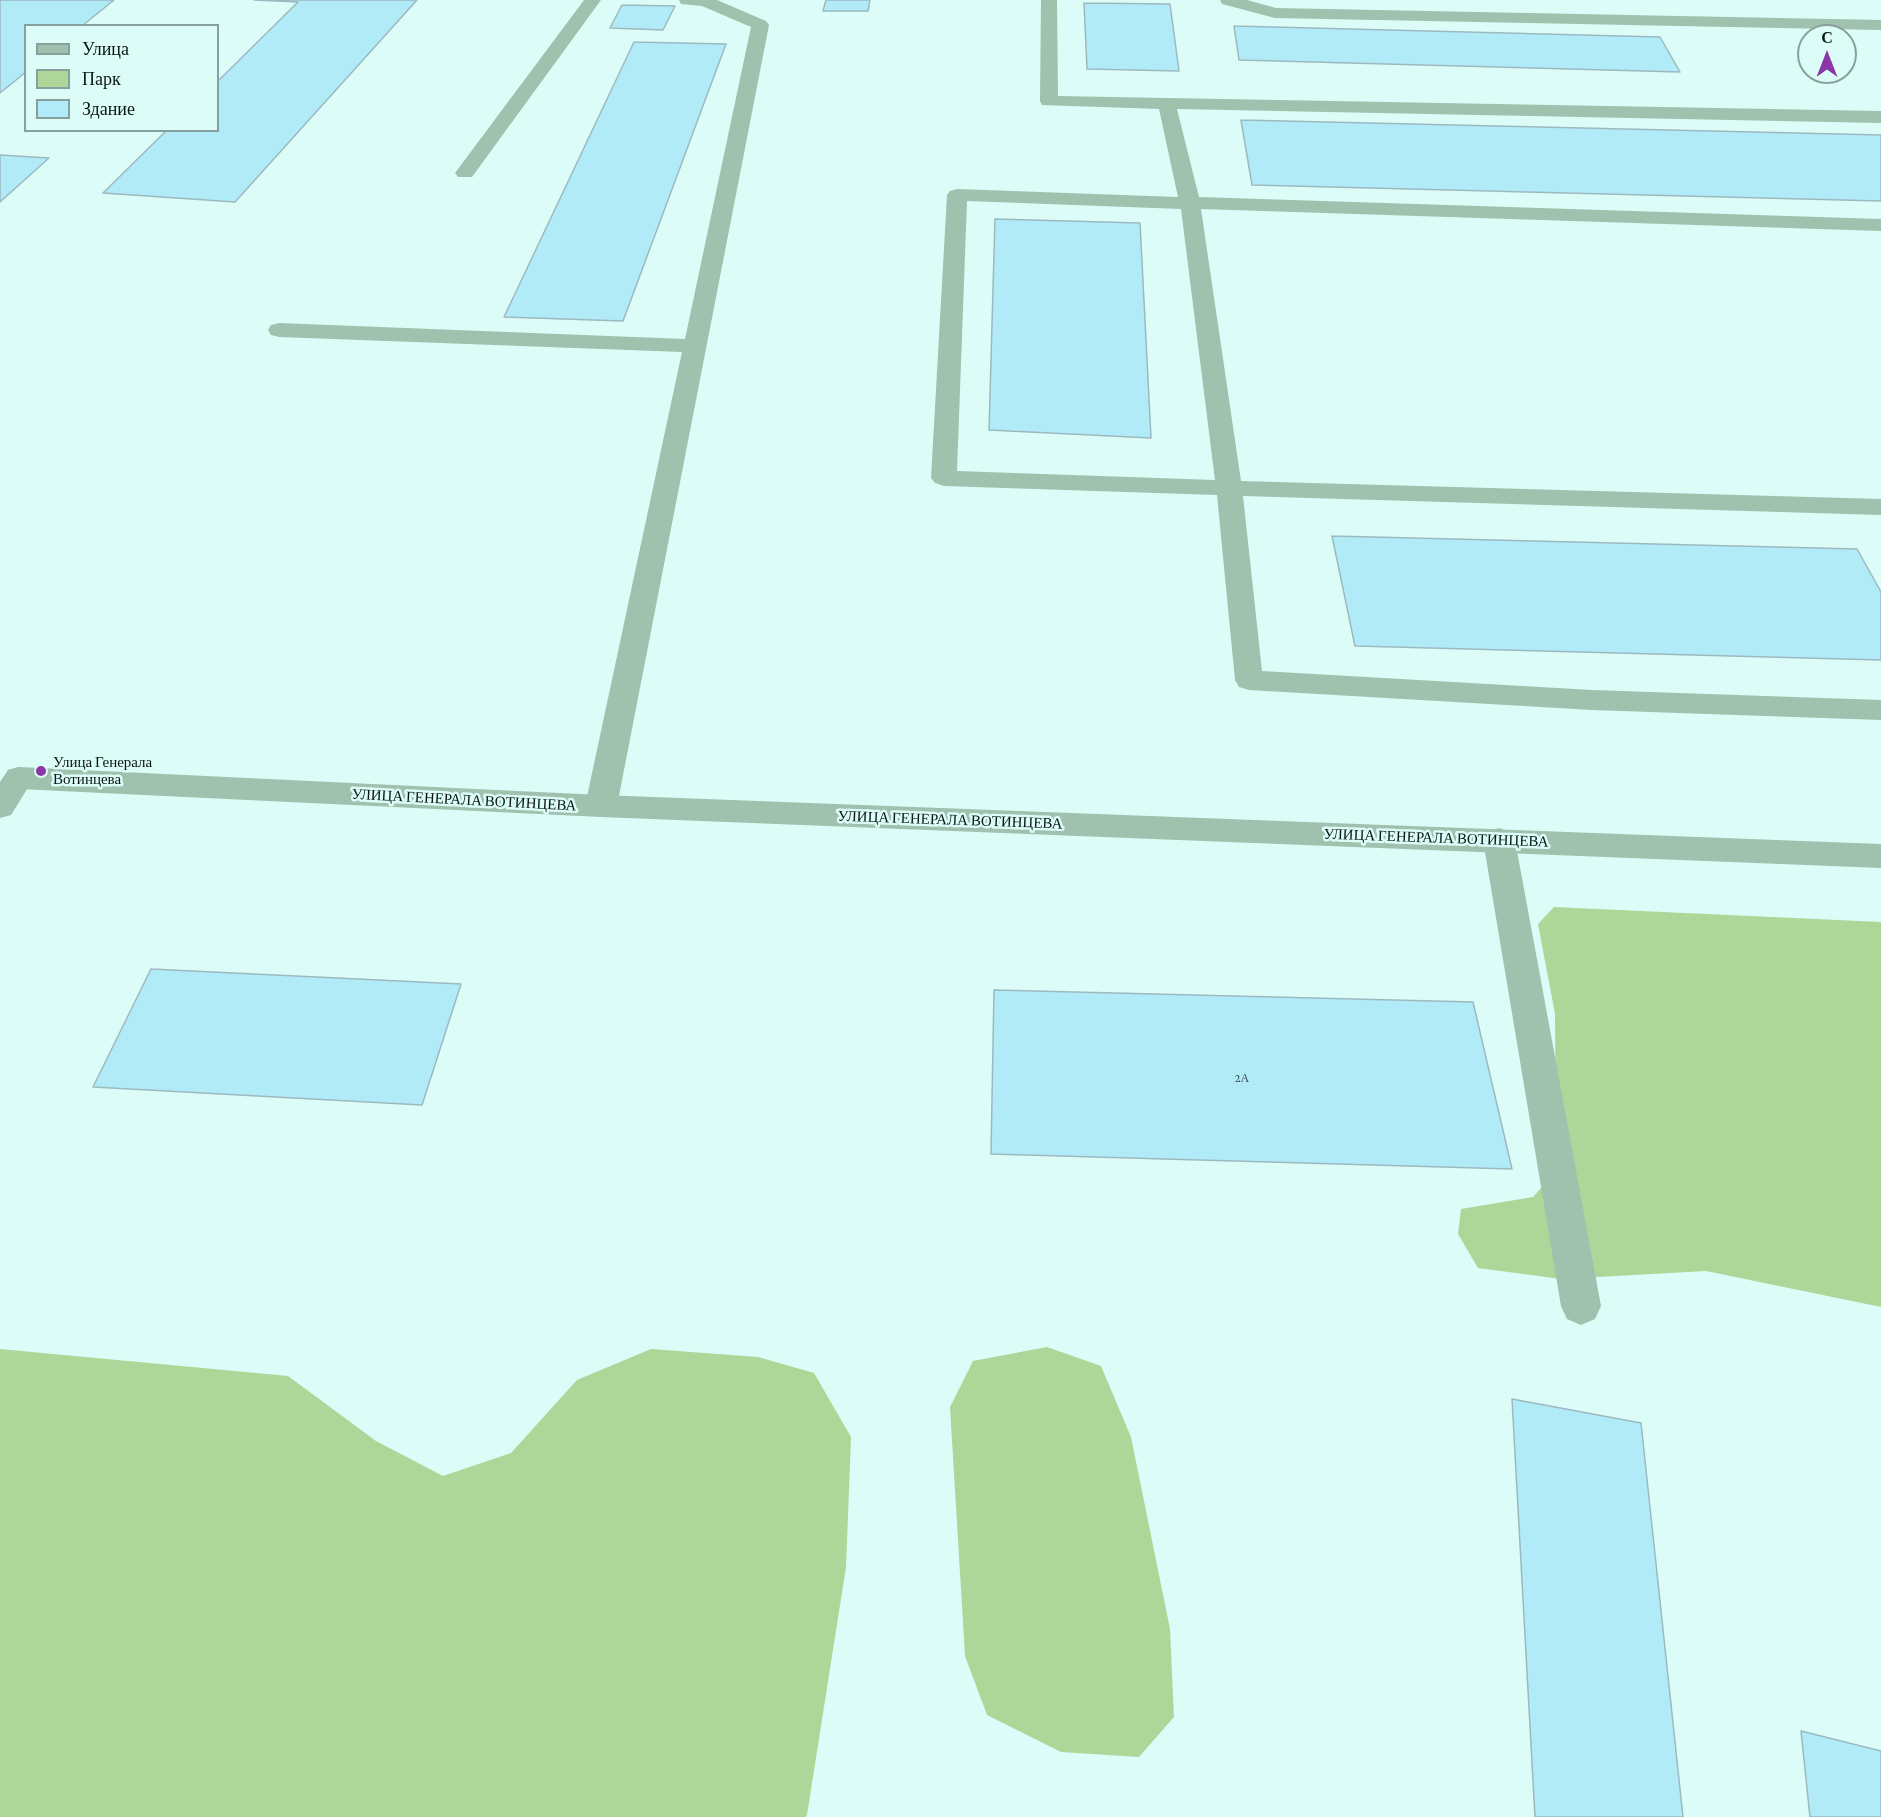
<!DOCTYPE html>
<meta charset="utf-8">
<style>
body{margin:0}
#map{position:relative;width:1881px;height:1817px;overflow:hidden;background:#dcfcf8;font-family:"Crimson Pro",serif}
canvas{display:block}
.legend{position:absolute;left:24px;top:24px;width:195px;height:108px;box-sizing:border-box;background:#dcfcf8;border:2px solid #88a09d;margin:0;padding:8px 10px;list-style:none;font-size:18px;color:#0a1514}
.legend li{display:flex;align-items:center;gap:12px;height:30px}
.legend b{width:30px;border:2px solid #88a09d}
.north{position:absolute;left:1797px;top:24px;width:60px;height:60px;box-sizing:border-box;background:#dcfcf8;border:2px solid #88a09d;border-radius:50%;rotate:0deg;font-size:16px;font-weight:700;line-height:24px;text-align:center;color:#0a1514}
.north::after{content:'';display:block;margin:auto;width:21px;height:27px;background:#8a36a5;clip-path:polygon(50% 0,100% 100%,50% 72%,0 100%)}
</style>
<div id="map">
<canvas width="1881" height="1817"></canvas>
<ul class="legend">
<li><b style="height:8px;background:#9fc1ae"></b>Улица</li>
<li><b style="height:16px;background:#aed698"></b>Парк</li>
<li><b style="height:16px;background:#b2ebf8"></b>Здание</li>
</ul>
<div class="north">С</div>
</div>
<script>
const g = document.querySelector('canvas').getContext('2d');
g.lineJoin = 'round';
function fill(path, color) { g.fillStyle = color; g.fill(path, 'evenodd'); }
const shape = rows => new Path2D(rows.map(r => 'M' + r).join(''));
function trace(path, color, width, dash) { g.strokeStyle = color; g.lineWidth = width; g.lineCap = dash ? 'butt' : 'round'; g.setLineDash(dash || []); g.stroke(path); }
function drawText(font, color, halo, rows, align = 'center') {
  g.font = font + ' "Crimson Pro",serif'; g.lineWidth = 5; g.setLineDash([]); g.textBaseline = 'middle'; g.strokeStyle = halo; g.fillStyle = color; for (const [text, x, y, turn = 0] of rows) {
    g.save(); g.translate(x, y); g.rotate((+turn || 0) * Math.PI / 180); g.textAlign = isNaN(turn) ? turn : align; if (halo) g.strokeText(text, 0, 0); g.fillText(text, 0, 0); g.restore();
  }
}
fill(shape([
 [1554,907,1881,922,1881,1307,1706,1271,1561,1279,1478,1268,1458,1234,1461,1209,1533,1197,1556,1171,1555,1014,1538,924],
 [1047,1347,1101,1366,1131,1437,1170,1629,1174,1717,1139,1757,1061,1752,987,1715,965,1656,950,1407,973,1361],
 [0,1349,288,1376,376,1441,443,1476,511,1453,577,1380,651,1349,758,1357,814,1373,851,1437,846,1567,807,1815,805,1817,0,1817]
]), '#aed698');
const building = shape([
 [0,0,114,0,82,26,26,26,26,72,0,93,0,0],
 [254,0,417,0,235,202,103,193,167,130,218,130,218,81,298,2,254,0],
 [826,0,870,0,868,11,823,11,826,0],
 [1084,3,1170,4,1179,71,1087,69,1084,3],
 [622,5,675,6,663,30,610,28,622,5],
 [1234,26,1660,37,1680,72,1239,60,1234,26],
 [634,42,726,44,623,321,504,317,634,42],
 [1241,120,1881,135,1881,201,1252,185,1241,120],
 [0,155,49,158,0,202,0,155],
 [995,219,1140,223,1151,438,989,430,995,219],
 [1332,536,1857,549,1881,592,1881,660,1355,646,1332,536],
 [151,969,461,984,422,1105,93,1087,151,969],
 [994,990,1473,1002,1512,1169,991,1154,994,990],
 [1512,1399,1641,1423,1683,1817,1535,1817,1512,1399],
 [1801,1731,1881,1751,1881,1817,1810,1817,1801,1731]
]);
fill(building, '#b2ebf8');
trace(building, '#9cb9c0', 1.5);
fill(shape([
 [584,0,601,0,472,177,458,177,455,173,458,169,584,0],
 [679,0,717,0,766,21,769,25,617,806,612,814,601,817,590,814,585,806,682,352,279,337,271,335,268,330,271,325,279,323,685,339,751,27,702,6,681,4,679,0],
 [1041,0,1057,0,1058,96,1881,111,1881,123,1177,109,1199,197,1881,219,1881,231,1201,209,1241,481,1881,499,1881,515,1243,496,1262,671,1592,690,1881,700,1881,720,1592,710,1249,690,1239,687,1235,680,1217,495,944,486,935,483,931,478,947,195,950,191,957,189,1178,197,1159,109,1042,105,1040,101,1041,0],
 [967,201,1181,209,1215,480,957,471,967,201],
 [1220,0,1247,0,1276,8,1881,20,1881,30,1275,18,1222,4,1220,0],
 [19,767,30,770,34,778,11,815,0,818,0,782,8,770,19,767],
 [1499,828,1510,832,1515,840,1601,1306,1595,1319,1581,1325,1567,1319,1561,1306,1483,840,1488,832,1499,828]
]), '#9fc1ae');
fill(shape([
 [19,767,601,795,1881,844,1881,868,601,817,19,789,8,786,4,778,8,770,19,767]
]), '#9fc1ae');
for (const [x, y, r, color] of [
 [41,771,6,"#8a36a5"]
]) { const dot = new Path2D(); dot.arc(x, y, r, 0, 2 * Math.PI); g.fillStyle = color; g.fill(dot); trace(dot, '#dcfcf8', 2); }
drawText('12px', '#344a4d', null, [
 ["2А",1242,1078]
]);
drawText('15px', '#0a1514', '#dcfcf8', [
 ["Улица Генерала",53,762],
 ["Вотинцева",53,779]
], 'left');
drawText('15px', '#0a1514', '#dcfcf8', [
 ["УЛИЦА ГЕНЕРАЛА ВОТИНЦЕВА",464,800,3],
 ["УЛИЦА ГЕНЕРАЛА ВОТИНЦЕВА",950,820,2],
 ["УЛИЦА ГЕНЕРАЛА ВОТИНЦЕВА",1436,838,2]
]);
</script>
